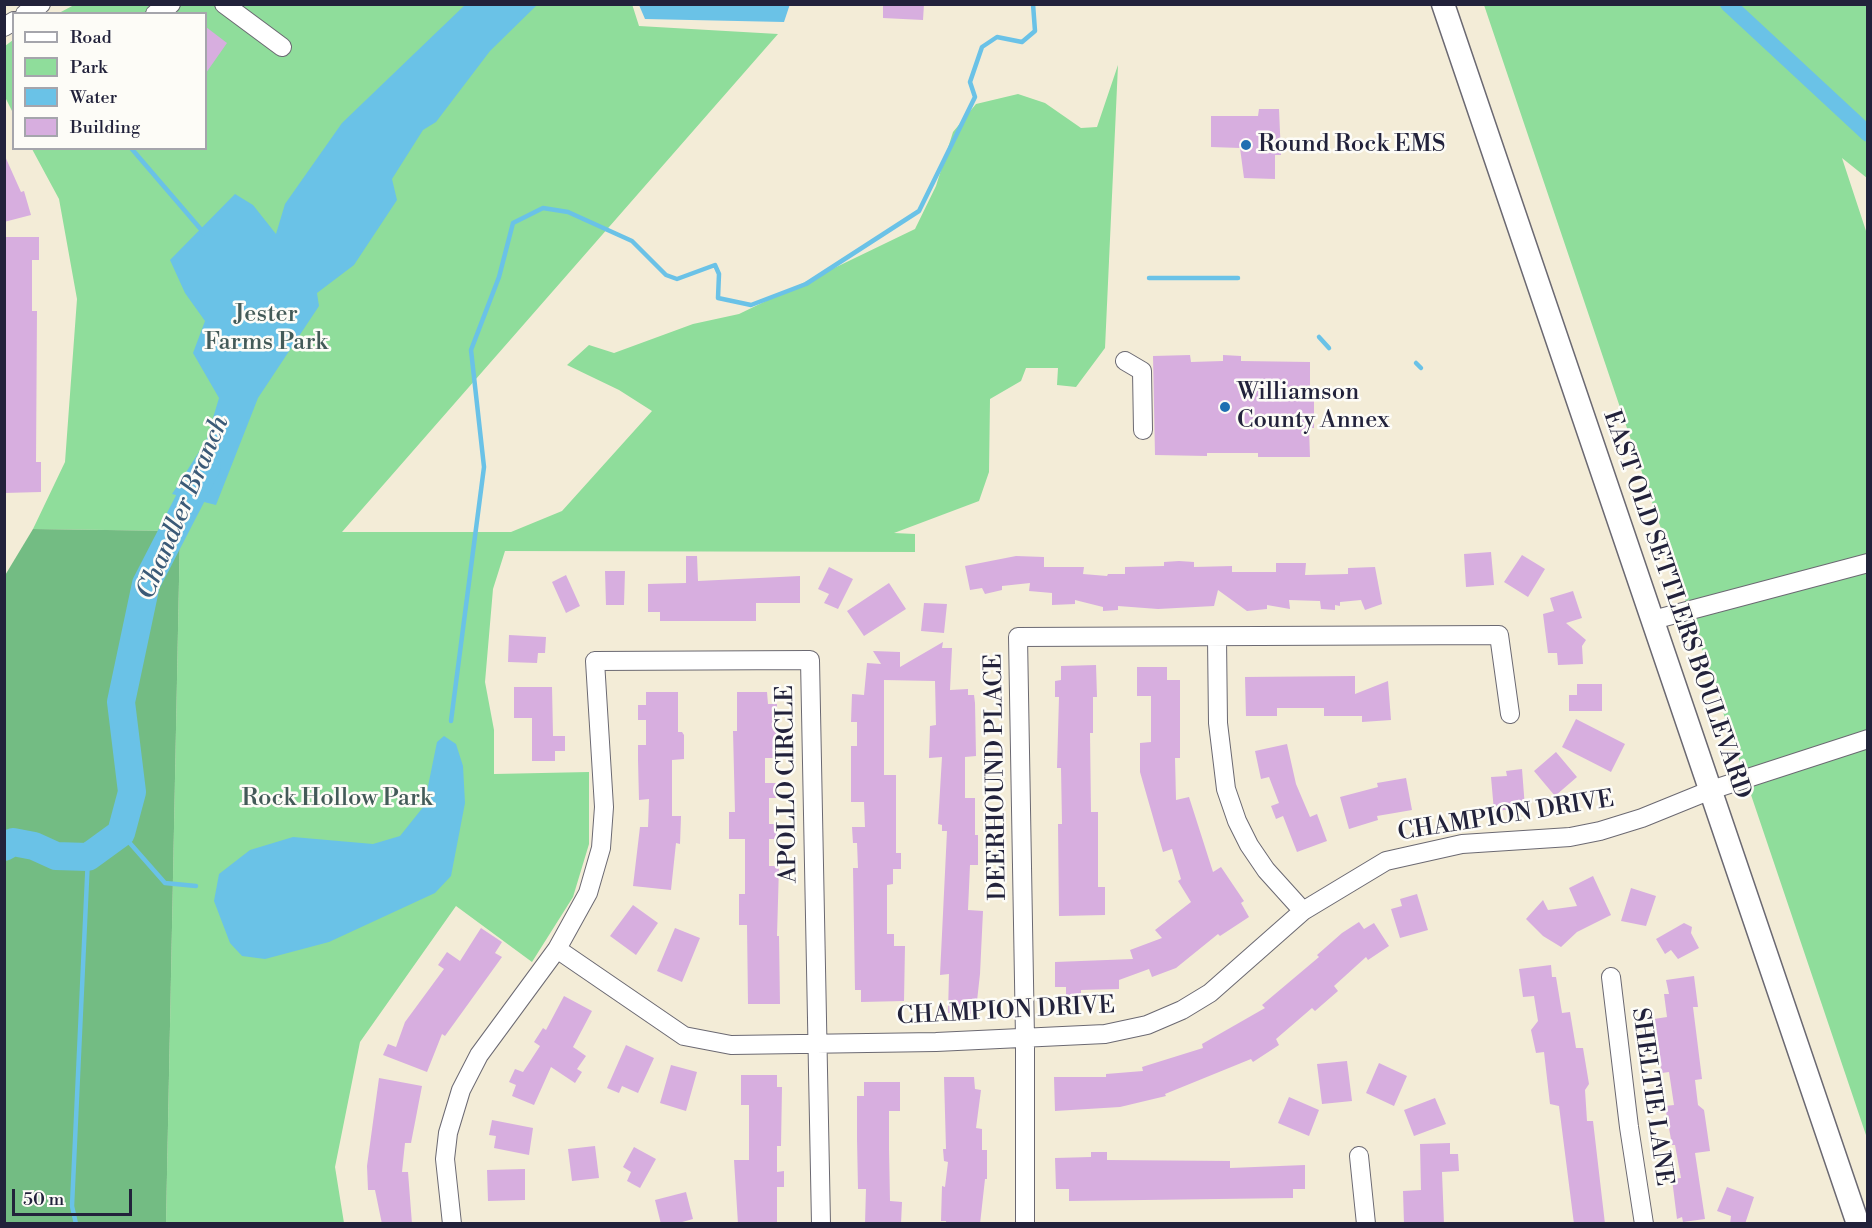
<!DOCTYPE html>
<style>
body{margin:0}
#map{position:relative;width:1872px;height:1228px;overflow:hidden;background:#f3ecd7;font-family:"Libre Bodoni",serif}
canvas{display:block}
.frame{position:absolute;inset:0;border:6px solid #22223b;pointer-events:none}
.legend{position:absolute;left:12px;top:12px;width:195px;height:138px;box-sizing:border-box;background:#fdfcf7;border:2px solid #a5a5ac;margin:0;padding:8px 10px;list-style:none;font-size:18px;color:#22223b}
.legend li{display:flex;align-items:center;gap:12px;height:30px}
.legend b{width:30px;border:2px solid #a5a5ac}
.scale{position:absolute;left:12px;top:1189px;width:120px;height:27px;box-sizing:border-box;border:3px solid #22223b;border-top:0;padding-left:8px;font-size:18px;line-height:21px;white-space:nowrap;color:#22223b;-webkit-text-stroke:4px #fdfcf7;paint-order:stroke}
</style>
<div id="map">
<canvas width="1872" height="1228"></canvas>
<div class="frame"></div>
<ul class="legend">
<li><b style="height:8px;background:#fff"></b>Road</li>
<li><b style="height:16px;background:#8fdd9b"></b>Park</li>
<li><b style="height:16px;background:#6ac2e7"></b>Water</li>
<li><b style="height:16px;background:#d7aedf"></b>Building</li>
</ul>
<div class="scale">50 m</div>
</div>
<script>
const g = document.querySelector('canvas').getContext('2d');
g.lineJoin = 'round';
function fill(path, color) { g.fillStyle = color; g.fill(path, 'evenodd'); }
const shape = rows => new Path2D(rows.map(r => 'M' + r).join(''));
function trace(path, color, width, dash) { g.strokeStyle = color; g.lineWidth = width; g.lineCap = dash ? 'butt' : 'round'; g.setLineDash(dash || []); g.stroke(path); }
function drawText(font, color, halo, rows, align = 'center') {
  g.font = font + ' "Libre Bodoni",serif'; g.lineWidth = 5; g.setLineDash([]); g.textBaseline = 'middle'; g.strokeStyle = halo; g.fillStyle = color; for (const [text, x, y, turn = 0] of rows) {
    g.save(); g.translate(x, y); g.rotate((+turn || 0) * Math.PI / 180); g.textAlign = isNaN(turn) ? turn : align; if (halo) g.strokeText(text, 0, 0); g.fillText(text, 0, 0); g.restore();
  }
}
fill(shape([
 [632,4,639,26,778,34,342,532,511,532,562,511,652,411,619,390,567,365,589,345,614,353,693,324,739,314,915,229,936,186,953,132,976,104,1018,94,1045,103,1081,128,1097,127,1118,65,1105,348,1076,387,1057,385,1058,368,1026,368,1021,381,990,399,989,472,979,501,894,533,915,534,915,552,505,551,493,589,485,682,494,730,494,774,589,772,589,844,573,897,532,962,456,906,360,1042,335,1167,344,1223,166,1223,180,531,33,529,65,462,77,299,59,199,32,149,206,148,206,14,59,13,74,5],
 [1484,5,1867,5,1867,178,1842,158,1868,237,1867,1138],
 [13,40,13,113,4,95,5,46]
]), '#8fdd9b');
fill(shape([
 [33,529,180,531,166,1223,5,1223,4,577]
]), '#73bc83');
fill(shape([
 [466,4,537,5,490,51,436,122,423,130,392,179,397,200,354,265,317,293,319,306,258,398,216,505,172,494,206,441,219,398,193,353,205,321,185,293,170,260,235,194,253,205,276,234,285,204,342,123],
 [790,4,784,22,645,19,639,5],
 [444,736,456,744,463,766,465,803,451,876,435,893,329,942,265,959,242,956,230,943,214,901,219,874,250,850,293,837,373,844,400,836,424,806,437,742]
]), '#6ac2e7');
trace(shape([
 [131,148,204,233],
 [1149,278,1238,278],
 [1319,337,1329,348],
 [1416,363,1421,368],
 [451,721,484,467,471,350,499,277,513,223,543,208,568,212,632,241,666,275,677,279,715,265,719,274,718,298,751,305,806,284,919,211,975,97,970,82,982,47,997,37,1022,42,1035,31,1033,4],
 [121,833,165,883,196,886],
 [76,1224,72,1206,88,857]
]), '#6ac2e7', 4.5);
trace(shape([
 [1728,4,1868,134]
]), '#6ac2e7', 16);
trace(shape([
 [4,847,13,842,34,846,56,856,88,857,121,833,132,792,121,702,146,584,207,466]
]), '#6ac2e7', 28);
fill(shape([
 [883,4,924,4,923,20,883,18],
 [206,27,227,43,206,73],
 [1259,109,1279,109,1281,155,1275,155,1275,179,1244,178,1240,148,1211,147,1211,116,1258,116],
 [4,154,21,192,24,191,31,215,4,222],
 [4,237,39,237,39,260,32,260,32,311,37,311,36,462,41,462,41,492,4,493],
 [1190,355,1191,362,1223,361,1223,355,1241,356,1241,361,1310,362,1310,391,1314,392,1314,428,1309,428,1310,457,1258,457,1258,453,1207,453,1207,456,1155,455,1153,356],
 [1491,552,1494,585,1466,587,1464,554],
 [1522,555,1545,569,1528,597,1504,582],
 [686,556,697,556,698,581,800,576,800,603,756,603,756,621,660,621,660,612,648,612,648,584,686,583],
 [1016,556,1044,557,1044,567,1084,567,1083,574,1107,576,1108,574,1125,574,1125,567,1164,566,1164,562,1179,561,1194,562,1194,567,1232,566,1232,572,1276,572,1276,563,1306,563,1305,575,1348,574,1348,568,1375,567,1382,604,1365,610,1361,600,1340,602,1340,606,1335,605,1335,610,1321,609,1320,601,1289,600,1290,609,1267,605,1267,609,1247,611,1218,590,1214,606,1158,609,1118,606,1118,610,1103,611,1103,607,1075,600,1075,604,1052,605,1052,593,1029,591,1030,583,1002,586,1002,590,985,594,982,588,970,590,965,566],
 [829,567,853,579,838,609,824,603,829,594,818,589],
 [605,571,625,571,624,605,606,605],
 [566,575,580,606,566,613,552,582],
 [889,583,906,609,864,636,847,611],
 [1573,591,1582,618,1566,623,1586,640,1582,646,1583,664,1558,665,1557,653,1548,653,1543,614,1554,611,1550,598],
 [924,603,947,604,944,633,921,631],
 [509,635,546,637,545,653,538,653,537,663,508,662],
 [943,642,942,648,952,648,950,690,968,689,968,695,974,695,975,703,976,756,965,757,965,798,975,798,975,835,978,835,978,865,970,865,968,910,983,911,980,974,977,1001,973,1001,974,1014,948,1013,949,974,940,975,947,831,942,831,942,825,938,824,942,757,929,758,930,726,936,725,935,681,884,680,884,775,896,775,896,853,901,853,901,869,893,869,893,884,887,885,887,934,894,934,894,946,905,946,904,1001,861,1002,861,990,855,990,853,868,858,868,857,843,853,843,852,827,865,827,864,802,851,802,851,746,857,746,857,722,851,722,852,694,864,695,867,663,881,664,873,651,900,652,900,667],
 [1096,665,1097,697,1093,697,1093,733,1090,733,1091,812,1098,812,1098,887,1105,887,1105,915,1059,916,1058,824,1062,824,1061,768,1057,768,1059,697,1055,697,1055,681,1061,680,1061,666],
 [1137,667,1167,667,1167,680,1180,680,1180,758,1175,758,1176,800,1189,797,1213,872,1221,867,1244,901,1241,903,1249,917,1220,936,1218,934,1176,968,1152,977,1149,969,1119,980,1119,989,1081,990,1081,996,1066,996,1066,987,1055,987,1055,962,1133,959,1130,950,1162,938,1155,930,1191,902,1178,881,1181,879,1172,849,1163,852,1140,772,1140,743,1151,742,1151,696,1137,696],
 [1355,676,1355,694,1388,681,1391,720,1362,722,1362,716,1324,716,1324,708,1277,708,1277,716,1246,716,1245,677],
 [1577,684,1602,684,1602,711,1569,711,1569,695,1577,695],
 [514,687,552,687,553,736,565,736,565,751,555,751,555,761,532,761,532,718,514,718],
 [646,692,678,692,678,732,682,732,684,735,684,759,672,760,672,816,681,816,680,844,676,843,671,890,633,886,640,827,648,827,649,799,639,800,638,760,638,745,646,745,646,720,638,720,638,705,646,705],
 [737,692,767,692,768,704,777,704,777,758,765,758,765,783,778,783,778,798,769,798,769,824,778,824,778,839,769,839,769,866,779,866,777,936,779,936,780,1004,748,1004,747,925,739,925,739,894,745,894,745,839,729,839,729,812,735,812,733,731,737,731],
 [1576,719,1625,744,1611,772,1562,747],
 [1287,744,1296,784,1310,817,1317,814,1327,841,1297,852,1283,816,1276,819,1271,806,1279,803,1269,777,1261,779,1255,751],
 [1556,752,1577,777,1555,796,1534,771],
 [1522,769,1525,808,1494,811,1491,777,1507,776,1506,771],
 [1406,778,1412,810,1377,816,1378,820,1349,829,1340,797,1378,787,1377,783],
 [1593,876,1611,915,1577,932,1561,947,1543,936,1526,919,1543,900,1548,910,1577,906,1569,888],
 [1631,888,1656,896,1646,926,1621,921],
 [1417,894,1428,930,1400,938,1391,909,1402,906,1400,899],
 [633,905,658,923,636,955,610,936],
 [1359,922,1364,929,1374,923,1389,946,1368,960,1366,957,1334,986,1338,991,1315,1011,1312,1008,1276,1039,1279,1045,1253,1062,1251,1059,1165,1094,1166,1096,1120,1107,1055,1111,1054,1077,1106,1077,1106,1074,1143,1071,1142,1067,1203,1048,1202,1044,1265,1008,1262,1005,1319,957,1317,955,1342,933],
 [1684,923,1692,927,1691,933,1699,948,1678,959,1671,950,1665,954,1656,939],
 [481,928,502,942,495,953,502,957,445,1036,442,1034,427,1072,383,1055,388,1044,396,1047,405,1022,444,969,438,965,447,952,460,961],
 [675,928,700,938,682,982,657,971],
 [1551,965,1552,977,1556,977,1562,1013,1570,1012,1576,1048,1583,1048,1589,1084,1585,1090,1587,1121,1593,1121,1605,1224,1574,1224,1559,1106,1550,1104,1544,1052,1536,1053,1531,1030,1538,1021,1534,996,1523,997,1519,969],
 [1694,976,1698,1007,1693,1007,1702,1079,1695,1080,1698,1105,1704,1110,1710,1151,1695,1153,1705,1219,1683,1222,1682,1217,1677,1219,1672,1179,1681,1178,1675,1145,1672,1145,1665,1106,1674,1105,1669,1072,1662,1073,1657,1052,1654,1019,1667,1017,1664,994,1669,994,1666,980],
 [564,996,592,1011,573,1047,586,1056,577,1069,582,1072,575,1083,551,1067,534,1105,512,1096,516,1085,509,1082,515,1069,523,1072,540,1046,534,1042,543,1028,546,1030],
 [626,1045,654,1058,638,1093,622,1086,619,1093,607,1088],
 [1347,1061,1352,1101,1322,1104,1317,1064],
 [1379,1063,1407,1076,1394,1106,1366,1093],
 [671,1065,697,1072,686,1111,660,1103],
 [741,1075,777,1075,777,1087,782,1087,781,1146,777,1146,777,1172,784,1171,784,1187,777,1187,777,1224,738,1224,734,1160,749,1160,749,1105,741,1105],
 [944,1077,974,1077,975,1089,981,1090,976,1128,982,1129,982,1150,987,1150,987,1179,985,1179,980,1224,946,1224,946,1221,941,1221,942,1186,945,1187,948,1162,944,1161,943,1149,946,1149],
 [379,1078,422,1086,411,1143,405,1143,402,1172,408,1172,412,1224,382,1224,375,1190,368,1190,367,1166],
 [864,1082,900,1082,900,1111,889,1111,889,1149,890,1201,902,1202,901,1224,865,1224,866,1189,858,1189,857,1139,857,1096,864,1096],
 [1289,1097,1319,1110,1309,1136,1278,1123],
 [1435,1098,1446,1124,1414,1136,1404,1110],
 [492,1120,533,1128,529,1155,494,1148,496,1136,489,1135],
 [1450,1143,1450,1154,1458,1154,1459,1171,1442,1172,1444,1224,1404,1224,1403,1191,1421,1190,1420,1144],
 [595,1146,599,1178,572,1181,568,1149],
 [634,1147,656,1159,640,1188,627,1181,631,1172,623,1167],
 [1091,1152,1107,1152,1107,1160,1230,1161,1230,1168,1305,1165,1305,1189,1293,1189,1293,1198,1069,1201,1069,1189,1056,1189,1055,1158,1091,1157],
 [525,1169,525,1200,488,1201,487,1170],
 [1727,1187,1754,1197,1745,1224,1730,1224,1731,1216,1717,1211],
 [686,1192,693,1219,675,1224,661,1224,655,1200]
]), '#d7aedf');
const minor = shape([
 [224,4,282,47],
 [25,14,41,4],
 [155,14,171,4],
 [4,27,14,21],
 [1125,361,1142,371,1143,430],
 [1653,620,1868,563],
 [1217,638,1218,723,1226,789,1237,821,1249,845,1266,870,1303,911],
 [557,949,684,1036,731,1045,936,1042,1105,1034,1147,1025,1182,1010,1210,993,1303,911,1386,861,1462,844,1570,837,1600,831,1642,818,1711,790,1868,739],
 [1611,977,1629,1127,1644,1224],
 [1359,1156,1366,1224],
 [452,1224,445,1159,448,1133,461,1090,479,1055,557,949,588,893,601,848,604,807,595,661,810,660,821,1224],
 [1025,1224,1025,1038,1018,637,1499,635,1510,714]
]);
const major = shape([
 [1443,4,1858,1224]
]);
trace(minor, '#6b6972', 20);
trace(major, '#6b6972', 25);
trace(minor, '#fff', 18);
trace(major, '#fff', 22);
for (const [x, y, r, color] of [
 [1246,145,6,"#1f6fb2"],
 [1225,407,6,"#1f6fb2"]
]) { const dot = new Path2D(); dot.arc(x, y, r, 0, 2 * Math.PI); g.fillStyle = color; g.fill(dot); trace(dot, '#fdfcf7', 2); }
drawText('24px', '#22223b', '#fdfcf7', [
 ["Round Rock EMS",1258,145],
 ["Williamson",1237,393],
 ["County Annex",1237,421]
], 'left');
drawText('24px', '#435a58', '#fdfcf7', [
 ["Jester",266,315],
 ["Farms Park",266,343],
 ["Rock Hollow Park",337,799]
]);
drawText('24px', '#22223b', '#fdfcf7', [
 ["EAST OLD SETTLERS BOULEVARD",1676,605,71],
 ["DEERHOUND PLACE",997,777,-91],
 ["APOLLO CIRCLE",788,784,-91],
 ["CHAMPION DRIVE",1506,817,-9],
 ["CHAMPION DRIVE",1006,1012,-3],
 ["SHELTIE LANE",1651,1097,82]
]);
drawText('italic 26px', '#3b5a77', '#fdfcf7', [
 ["Chandler Branch",184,508,-67]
]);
</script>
